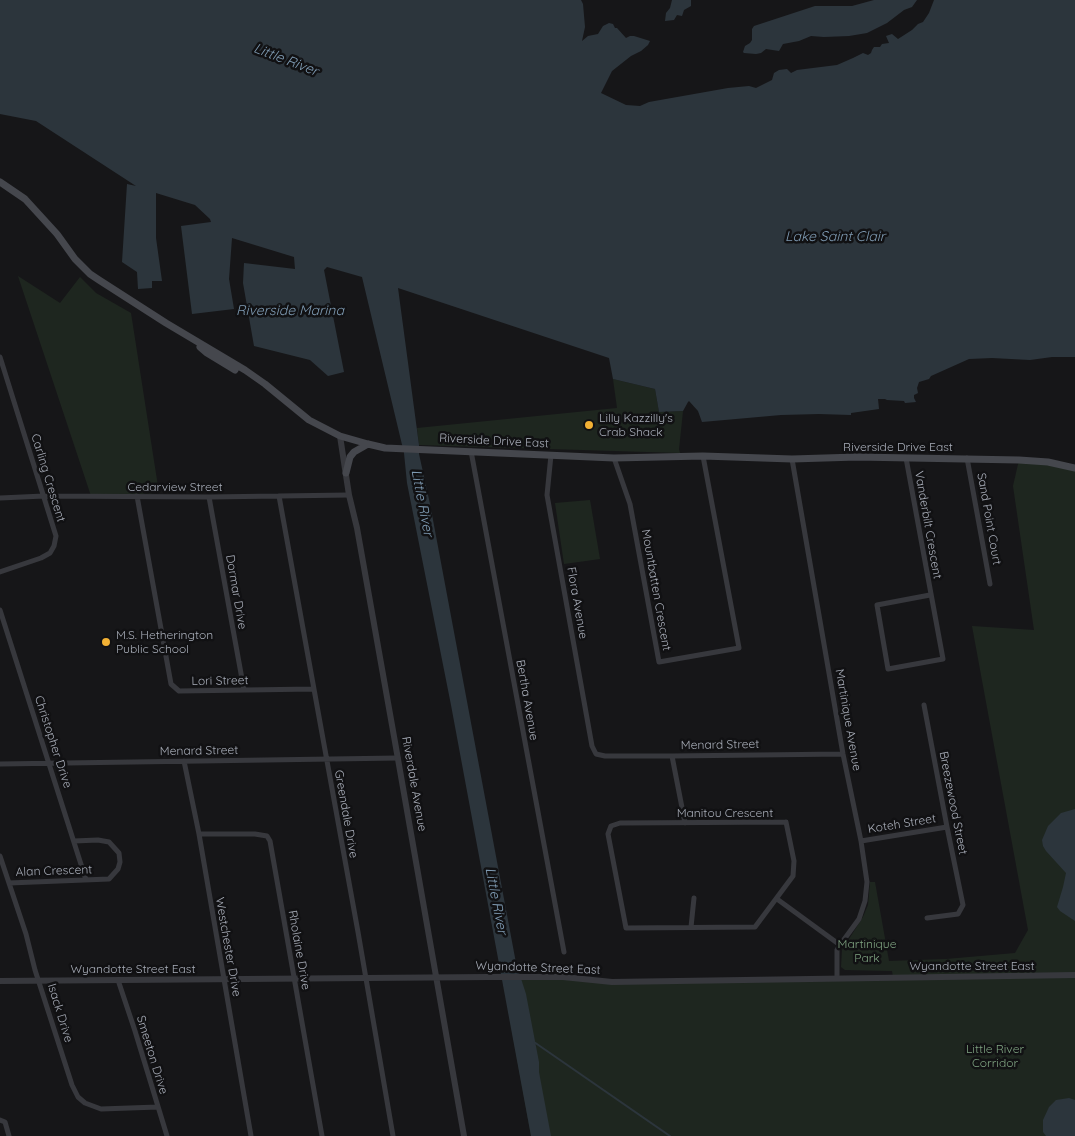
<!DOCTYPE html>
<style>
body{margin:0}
canvas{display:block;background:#161618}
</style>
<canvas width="1075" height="1136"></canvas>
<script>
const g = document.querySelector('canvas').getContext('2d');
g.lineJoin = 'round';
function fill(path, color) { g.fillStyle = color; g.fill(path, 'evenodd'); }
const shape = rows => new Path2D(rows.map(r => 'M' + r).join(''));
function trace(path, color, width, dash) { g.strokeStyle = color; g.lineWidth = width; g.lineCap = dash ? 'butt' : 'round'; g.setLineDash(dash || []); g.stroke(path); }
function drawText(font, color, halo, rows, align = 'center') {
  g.font = font + ' Quicksand,sans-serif'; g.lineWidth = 5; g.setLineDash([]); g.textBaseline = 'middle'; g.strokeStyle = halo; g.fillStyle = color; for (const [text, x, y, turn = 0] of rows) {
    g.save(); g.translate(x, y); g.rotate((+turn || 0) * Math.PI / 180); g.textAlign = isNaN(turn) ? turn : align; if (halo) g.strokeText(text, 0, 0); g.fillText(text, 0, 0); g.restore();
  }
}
fill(shape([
 [18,276,60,303,80,277,96,293,131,313,159,493,91,496],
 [613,379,655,389,659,412,683,411,679,449,680,453,419,445,417,428,617,408],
 [1019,460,1075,468,1075,1136,531,1136,502,977,612,982,893,977,892,971,845,970,841,967,842,950,863,917,868,905,870,882,875,882,889,961,946,959,1015,953,1028,930,972,626,1034,630,1013,486],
 [590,500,600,559,564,564,555,503]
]), '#1e261f');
fill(shape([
 [0,0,581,0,583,4,585,27,582,41,588,36,598,34,603,26,609,23,613,24,615,28,617,28,626,38,630,36,634,36,650,41,648,45,641,51,631,56,612,71,601,93,626,105,640,106,649,102,728,88,749,86,756,88,772,80,774,73,779,70,787,69,791,73,797,70,837,65,853,58,863,53,868,55,871,53,872,50,874,47,880,47,882,44,889,43,886,36,892,34,898,39,912,30,918,24,923,22,929,13,934,0,1075,0,1075,357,1052,357,1030,360,992,358,969,359,931,376,929,379,919,382,917,388,918,393,914,395,914,398,916,402,905,403,904,401,887,400,885,399,878,399,879,409,851,413,851,415,819,414,781,415,702,422,698,411,689,401,688,402,683,411,659,412,655,389,613,379,609,358,398,288,419,445,419,454,430,504,516,963,526,994,539,1062,539,1072,551,1136,531,1136,451,705,407,483,404,453,362,277,327,267,324,270,344,372,328,376,310,360,254,346,243,283,244,263,295,269,294,257,232,238,229,279,234,309,192,314,181,226,211,222,210,219,195,205,156,193,156,238,162,281,152,281,152,288,138,289,137,272,122,262,127,184,136,186,36,121,0,114],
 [672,0,691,0,691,6,684,10,682,16,677,15,674,20,665,21,666,13,670,8],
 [874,0,917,0,912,7,904,10,887,23,867,33,849,36,824,37,811,36,799,41,783,44,779,51,766,49,761,53,756,54,744,53,743,52,745,46,750,43,752,40,752,29,754,26,815,6,852,6],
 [1075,809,1075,921,1060,911,1057,907,1063,887,1066,873,1046,851,1043,846,1042,840,1048,826,1061,813],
 [1069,1098,1075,1100,1075,1136,1046,1136,1043,1132,1043,1120,1049,1107,1056,1100]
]), '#2c353c');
trace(shape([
 [534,1042,670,1136]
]), '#2c353c', 2);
trace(shape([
 [0,357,56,536,54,546,50,553,41,558,0,572],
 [471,451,564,952],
 [551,455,547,495,592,746,596,754,605,756,672,756,843,754],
 [614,458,630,504,659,662,739,648,703,456],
 [906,458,943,659,888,669,877,605,930,595],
 [967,458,990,584],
 [792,459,843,754,861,841,867,882,865,901,859,919,840,945,837,950,837,978],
 [137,496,171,684,179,691,314,689],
 [279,496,358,932,393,1136],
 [209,497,244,690],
 [0,498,44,496,209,497,349,495],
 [0,610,86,880],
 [924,705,947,827,963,905,958,914,927,918],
 [672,756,685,823],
 [184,761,199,834,251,1136],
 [0,764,398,758],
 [786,822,794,861,793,876,755,927,626,928,608,834,611,826,620,823,786,822],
 [199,834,255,834,267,836,270,841,322,1136],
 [861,841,947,827],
 [0,856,26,934,35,970,72,1085,78,1097,85,1103,101,1109,158,1107],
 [9,883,109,879,118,869,120,862,119,853,109,842,98,840,74,841],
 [777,899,840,945],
 [691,927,694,898],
 [118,980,135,1031,167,1136],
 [0,1120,5,1122,9,1136]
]), '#37383d', 5);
trace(shape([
 [340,436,349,495,357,528,395,742,464,1136],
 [0,981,489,977,563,977,612,982,1075,975]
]), '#37383d', 6);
trace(shape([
 [0,182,25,199,57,234,75,259,90,274,99,280,166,323,245,370,265,384,309,420,340,436,368,444,385,448,614,458,703,456,792,459,857,457,1019,460,1048,462,1075,468],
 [200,347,207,353,235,370],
 [346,473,350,457,354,452,368,444]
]), '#45474d', 7);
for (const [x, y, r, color] of [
 [589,425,5,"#f2b134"],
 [106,642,5,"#f2b134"]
]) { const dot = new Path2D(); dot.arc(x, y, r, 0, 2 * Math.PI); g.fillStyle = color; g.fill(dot); trace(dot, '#111113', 2); }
drawText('12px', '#a8adb8', '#111113', [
 ["Lilly Kazzilly's",599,418],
 ["Crab Shack",599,432],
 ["M.S. Hetherington",116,635],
 ["Public School",116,649]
], 'left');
drawText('12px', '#a8adb8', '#111113', [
 ["Riverside Drive East",494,441,3],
 ["Riverside Drive East",898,447],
 ["Carling Crescent",48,478,73],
 ["Cedarview Street",175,487],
 ["Sand Point Court",989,519,80],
 ["Vanderbilt Crescent",928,525,80],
 ["Mountbatten Crescent",656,590,80],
 ["Dormar Drive",236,592,80],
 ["Flora Avenue",577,603,80],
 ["Lori Street",220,681,-1],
 ["Bertha Avenue",527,700,80],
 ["Martinique Avenue",848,720,80],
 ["Christopher Drive",53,742,72],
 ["Menard Street",720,745,-1],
 ["Menard Street",199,751,-1],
 ["Riverdale Avenue",414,784,80],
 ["Breezewood Street",953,803,79],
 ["Manitou Crescent",725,813],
 ["Greendale Drive",346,814,80],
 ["Koteh Street",902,824,-9],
 ["Alan Crescent",54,871,-2],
 ["Westchester Drive",228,947,80],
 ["Rholaine Drive",299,950,80],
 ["Wyandotte Street East",972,966],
 ["Wyandotte Street East",538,968,2],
 ["Wyandotte Street East",133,969],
 ["Isack Drive",60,1013,73],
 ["Smeeton Drive",152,1055,73]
]);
drawText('12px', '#7fa381', '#111113', [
 ["Martinique",867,944],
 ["Park",867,958],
 ["Little River",995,1049],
 ["Corridor",995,1063]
]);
drawText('italic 14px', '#7f9bb3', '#111113', [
 ["Little River",286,60,21],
 ["Lake Saint Clair",835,237],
 ["Riverside Marina",290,311],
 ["Little River",422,503,79],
 ["Little River",496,901,79]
]);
</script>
